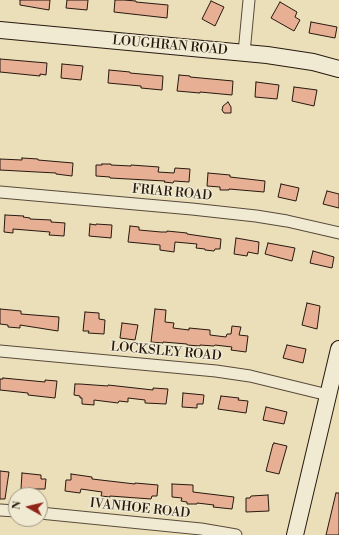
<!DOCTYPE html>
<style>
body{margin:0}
#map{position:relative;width:339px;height:535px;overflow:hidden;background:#eadfb9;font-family:"Libre Bodoni",serif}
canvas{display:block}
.north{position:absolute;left:8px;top:487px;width:40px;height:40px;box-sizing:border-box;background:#f1ead2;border:1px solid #a09684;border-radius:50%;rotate:278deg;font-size:11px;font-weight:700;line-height:16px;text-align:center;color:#27190f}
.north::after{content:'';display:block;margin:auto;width:14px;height:18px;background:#8f2418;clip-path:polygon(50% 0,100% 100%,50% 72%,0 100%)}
</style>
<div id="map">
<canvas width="339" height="535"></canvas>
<div class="north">N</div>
</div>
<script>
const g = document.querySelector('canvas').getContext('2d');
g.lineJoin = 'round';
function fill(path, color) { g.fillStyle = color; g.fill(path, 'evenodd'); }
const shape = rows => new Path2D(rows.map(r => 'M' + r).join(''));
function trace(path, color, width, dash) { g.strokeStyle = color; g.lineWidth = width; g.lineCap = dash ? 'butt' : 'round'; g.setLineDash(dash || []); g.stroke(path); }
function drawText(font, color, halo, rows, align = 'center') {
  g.font = font + ' "Libre Bodoni",serif'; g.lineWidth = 3; g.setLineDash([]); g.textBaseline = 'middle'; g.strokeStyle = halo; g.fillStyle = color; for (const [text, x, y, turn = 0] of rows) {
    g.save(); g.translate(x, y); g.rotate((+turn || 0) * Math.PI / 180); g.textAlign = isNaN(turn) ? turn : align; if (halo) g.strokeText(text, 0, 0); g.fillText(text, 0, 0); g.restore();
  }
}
const building = shape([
 [20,0,50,0,49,10,20,5,20,0],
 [67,0,88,0,87,10,66,8,67,0],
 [115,0,124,0,136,1,136,2,168,5,167,18,114,12,115,0],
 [211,1,224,7,215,26,202,19,211,1],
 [280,2,297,12,295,17,300,20,294,31,271,18,280,2],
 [311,22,337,27,335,38,309,33,311,22],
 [0,59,47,63,46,75,40,74,40,76,0,72,0,59],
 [62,64,83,66,81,80,61,78,62,64],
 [109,70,130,72,130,73,163,76,162,90,141,88,141,86,108,83,109,70],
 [179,75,190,76,190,77,233,81,232,95,200,92,200,93,177,91,179,75],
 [256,82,279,85,277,99,255,97,256,82],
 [294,87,317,90,314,106,292,101,294,87],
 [228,102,231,107,231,113,224,113,222,110,223,106,228,102],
 [22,158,38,159,38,160,73,163,72,176,56,174,56,173,37,172,0,170,0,159,22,160,22,158],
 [102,164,111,164,111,165,131,166,131,165,159,167,158,172,174,173,175,168,190,169,189,182,174,181,173,183,164,182,165,181,110,178,110,177,96,176,96,165,102,165,102,164],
 [208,173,230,175,230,177,265,181,264,192,229,189,229,190,220,190,220,187,207,186,208,173],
 [281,184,299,188,296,201,278,197,281,184],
 [327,191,339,194,339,208,323,204,327,191],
 [5,215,24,216,23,217,30,218,30,219,51,220,51,222,65,223,64,236,49,235,50,232,13,229,13,233,4,232,5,215],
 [90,224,96,225,96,224,112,225,111,238,89,236,90,224],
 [130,226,139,227,139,230,161,232,167,232,167,231,187,233,187,234,221,239,220,249,215,249,214,251,205,250,205,249,196,248,197,244,175,242,174,252,160,250,160,245,128,242,130,226],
 [236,238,259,242,258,254,248,252,247,256,234,254,236,238],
 [268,243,295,248,292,261,265,254,268,243],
 [313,251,334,257,332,268,310,263,313,251],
 [307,303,320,306,317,329,302,325,307,303],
 [0,309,21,311,21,314,59,317,58,331,20,325,20,328,8,327,8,325,0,324,0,309],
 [155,309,166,310,165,322,174,323,173,328,189,330,189,328,210,330,210,335,226,337,227,334,231,334,232,326,241,327,239,335,248,336,246,352,231,350,232,347,215,345,214,346,200,345,200,346,187,345,187,344,163,342,163,343,151,342,155,309],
 [85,312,99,313,99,319,105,320,104,334,88,333,89,331,83,331,85,312],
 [122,323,138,325,135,340,120,338,122,323],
 [287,345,306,349,303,363,283,358,287,345],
 [3,378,45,382,45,380,57,381,55,398,28,395,28,393,0,390,0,379,3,379,3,378],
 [75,384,80,384,108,386,108,385,153,390,153,388,168,389,166,404,145,403,145,400,128,398,128,402,119,401,118,403,94,400,94,405,82,404,82,398,80,398,80,396,74,395,75,384],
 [183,393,204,395,203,404,197,404,197,408,182,407,183,393],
 [221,396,239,398,238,400,248,401,246,413,218,409,221,396],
 [266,407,287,412,284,424,263,420,266,407],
 [274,443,287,446,279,474,266,471,273,444,274,444,274,443],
 [0,471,9,472,5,499,0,499,0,471],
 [22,473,41,475,41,479,46,479,45,489,21,489,22,473],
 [71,474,92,477,92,479,135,484,135,483,158,485,157,496,152,496,151,499,110,496,110,497,101,496,102,492,81,489,80,493,65,491,66,480,71,480,71,474],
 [172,484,193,485,193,492,234,497,232,509,213,507,214,505,197,503,197,504,187,504,187,502,181,501,182,498,172,497,172,484],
 [336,493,339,493,339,535,326,535,336,493],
 [268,495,269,511,246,512,246,498,250,498,251,496,268,495]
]);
fill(building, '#e7af93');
trace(building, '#27190f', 1);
const street = shape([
 [244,53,249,0],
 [0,192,192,209,256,216,287,221,339,233],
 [0,351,216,371,250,376,328,395],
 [0,510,16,511],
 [40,513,201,529,236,535]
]);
const secondary = shape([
 [0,30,267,55,313,62,339,69],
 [295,535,339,349]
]);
trace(street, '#584a3a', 13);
trace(secondary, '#27190f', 18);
trace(street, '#f1ead2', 11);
trace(secondary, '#f1ead2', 16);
drawText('13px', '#27190f', '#f1ead2', [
 ["LOUGHRAN ROAD",170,46,5],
 ["FRIAR ROAD",172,193,5],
 ["LOCKSLEY ROAD",166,352,5],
 ["IVANHOE ROAD",140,509,6]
]);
</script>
